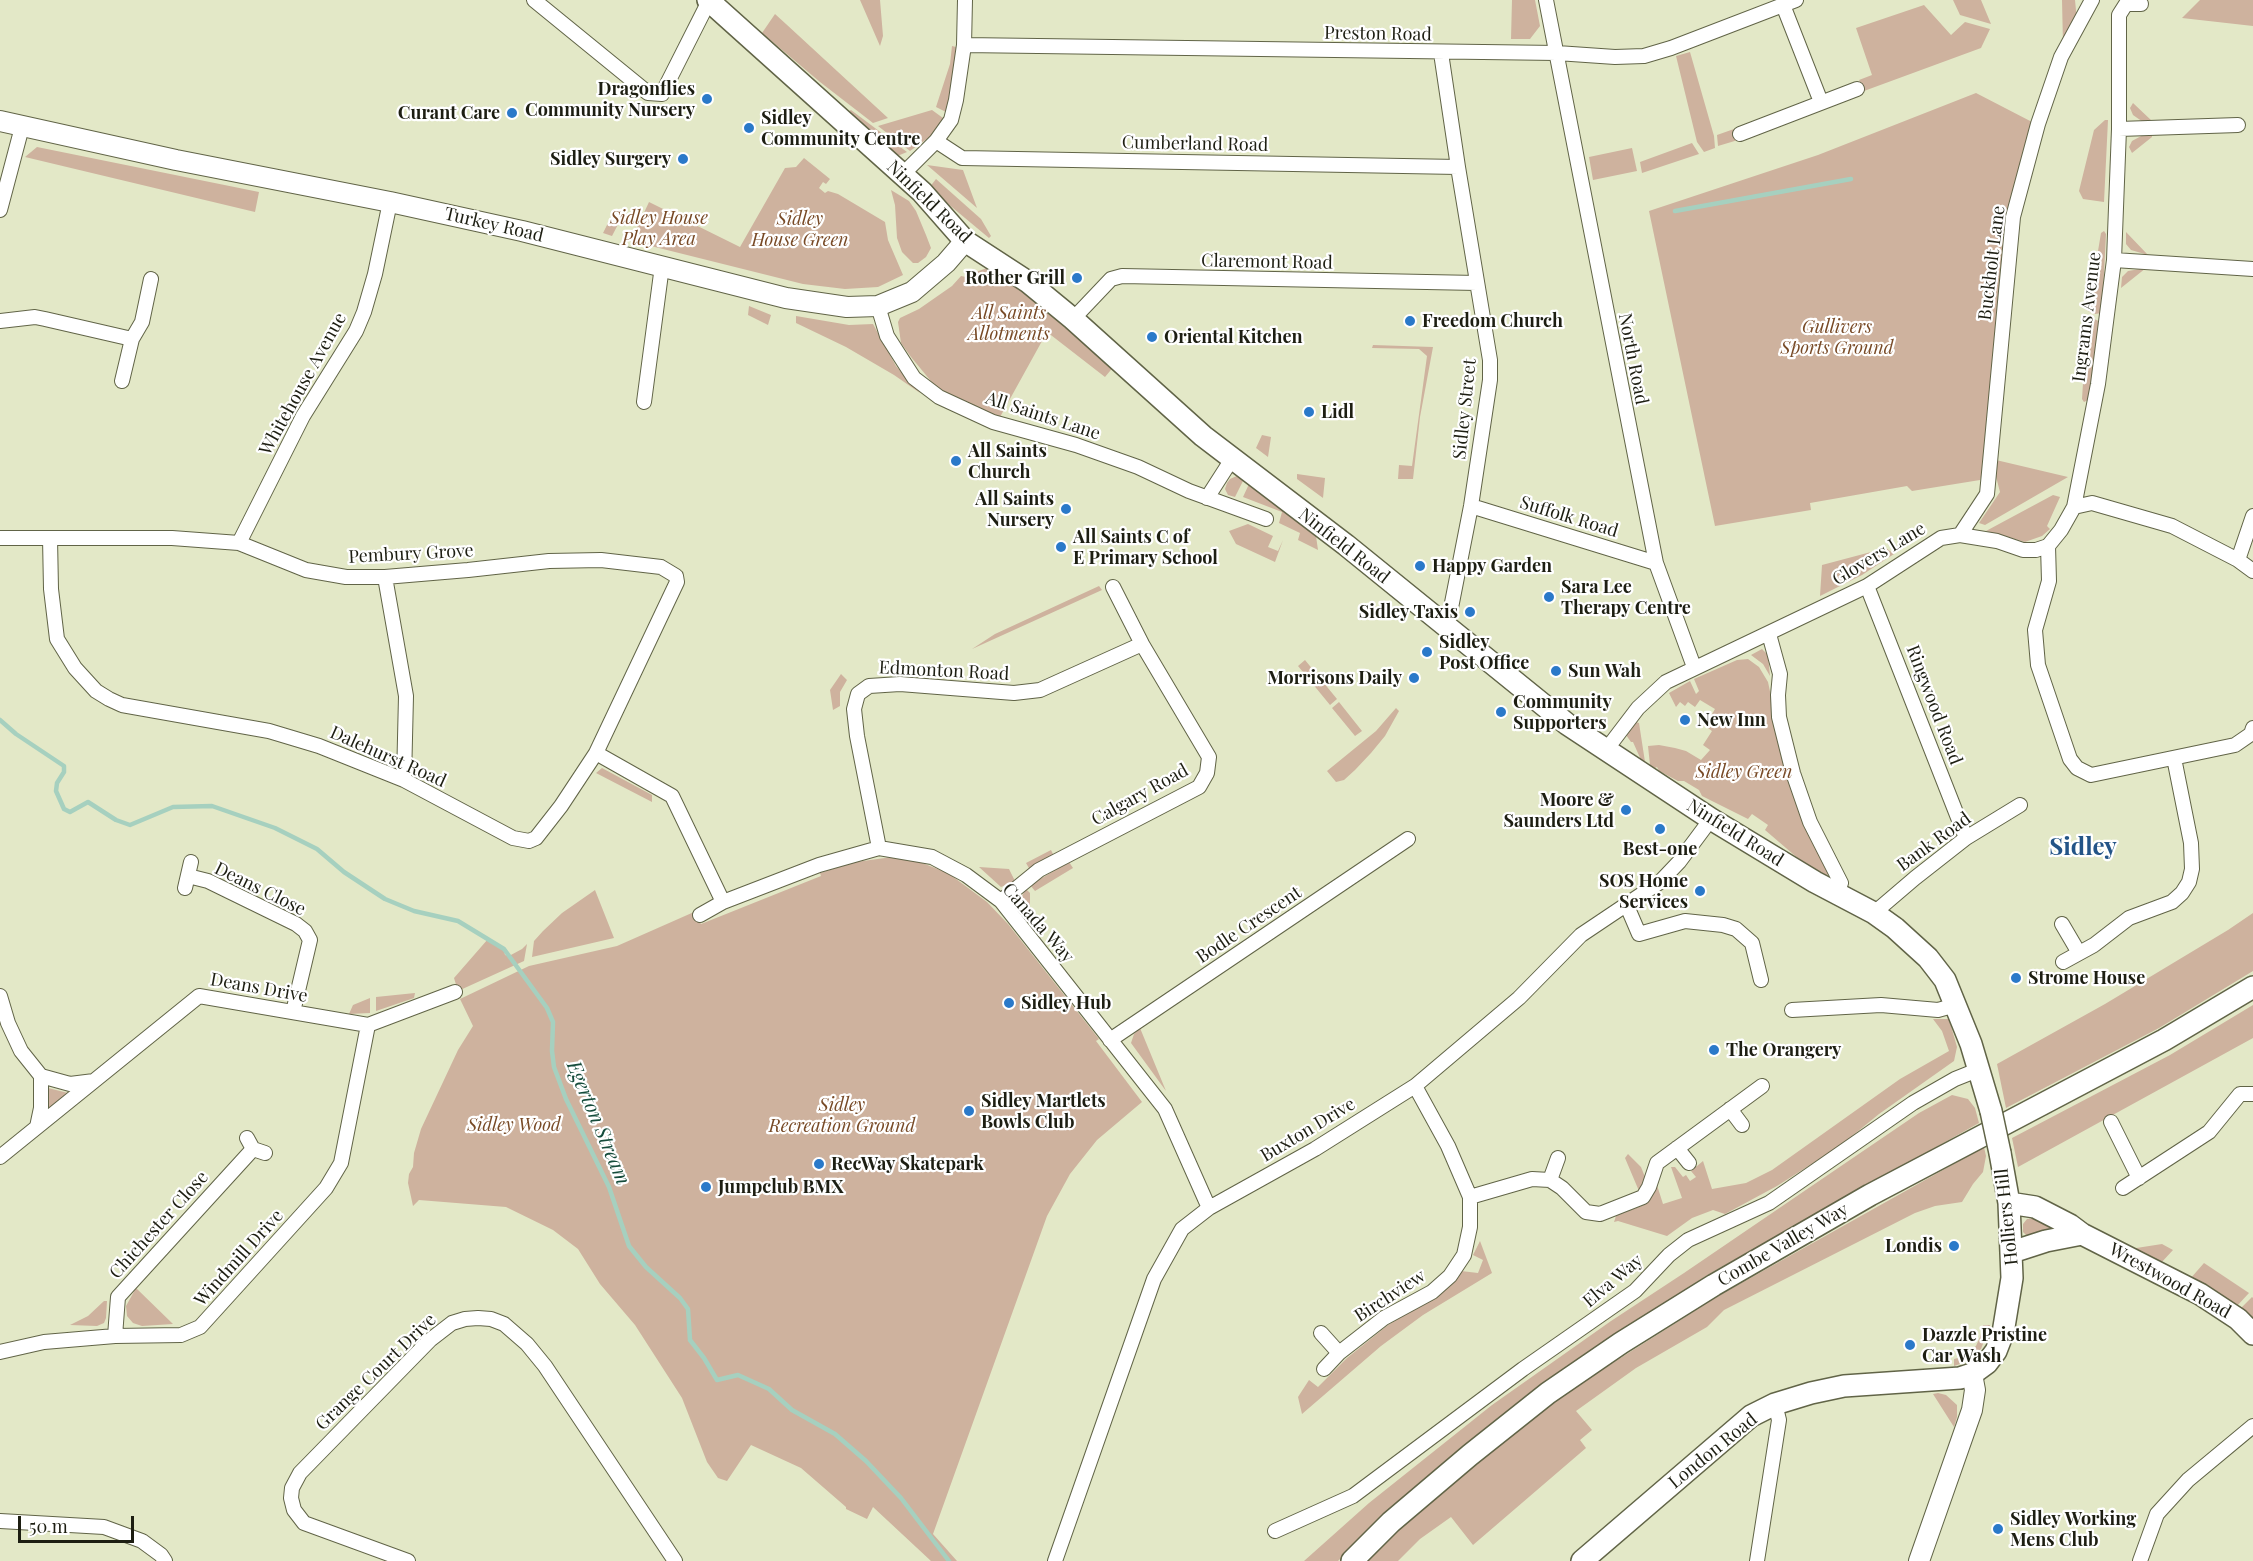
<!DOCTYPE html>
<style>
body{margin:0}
#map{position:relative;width:2253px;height:1561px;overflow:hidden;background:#e3e8c7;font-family:"Playfair Display",serif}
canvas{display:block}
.scale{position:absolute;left:18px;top:1516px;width:116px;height:27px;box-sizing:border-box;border:3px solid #1d1e12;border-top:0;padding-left:8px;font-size:18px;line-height:21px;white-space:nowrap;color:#1d1e12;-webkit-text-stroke:4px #fff;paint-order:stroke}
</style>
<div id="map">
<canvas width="2253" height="1561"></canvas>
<div class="scale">50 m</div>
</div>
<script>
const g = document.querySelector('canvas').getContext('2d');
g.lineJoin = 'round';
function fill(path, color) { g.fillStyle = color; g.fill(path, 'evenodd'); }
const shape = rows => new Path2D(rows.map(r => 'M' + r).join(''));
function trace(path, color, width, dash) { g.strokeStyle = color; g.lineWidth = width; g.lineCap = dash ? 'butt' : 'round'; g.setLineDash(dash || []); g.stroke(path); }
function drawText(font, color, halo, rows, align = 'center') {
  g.font = font + ' "Playfair Display",serif'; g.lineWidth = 4.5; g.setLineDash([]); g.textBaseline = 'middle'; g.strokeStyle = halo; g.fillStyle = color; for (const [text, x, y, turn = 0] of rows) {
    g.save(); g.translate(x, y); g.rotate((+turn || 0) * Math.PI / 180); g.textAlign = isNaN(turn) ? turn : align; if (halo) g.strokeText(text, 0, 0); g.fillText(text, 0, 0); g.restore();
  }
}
fill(shape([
 [860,0,880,0,883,36,880,46],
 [1512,0,1535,0,1540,26,1530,39,1511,39],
 [1953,0,1981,0,1991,24,1960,15],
 [2062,0,2075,0,2077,21,2063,44],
 [2200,0,2253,0,2253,26,2182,18],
 [1924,5,1951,35,1965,22,1990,29,1981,48,1864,91,1859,80,1872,75,1856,28],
 [775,14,786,24,888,118,873,123,820,82,762,33],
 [952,46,956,47,955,66,946,112,936,107,950,64],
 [1690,52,1714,136,1715,148,1704,152,1697,142,1676,56],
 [1976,93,2034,123,2008,218,1985,465,1980,480,1912,491,1907,486,1810,503,1811,510,1715,526,1649,211,1818,155],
 [2133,103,2152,121,2152,123,2143,122,2133,115,2130,108],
 [851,110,907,152,895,157,846,113],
 [932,110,943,118,931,136,910,151,878,126],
 [2105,120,2108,120,2104,202,2083,199,2079,191,2094,130],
 [1734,129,1738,140,1718,146,1717,135],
 [2152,134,2152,137,2132,153,2129,147,2132,141,2143,135],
 [1692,143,1699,154,1642,173,1640,162],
 [37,147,259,192,255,212,25,157],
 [1632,148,1637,171,1593,180,1589,157],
 [804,158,830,179,826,184,823,182,819,188,825,193,828,191,838,194,885,222,888,240,903,275,878,287,845,289,803,284,635,242,635,232,649,202,740,247,785,168,796,167],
 [927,165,963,170,977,208],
 [936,179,981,219,991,236,989,238,929,188],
 [891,190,909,201,916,211,926,235,931,248,926,257,918,263,913,263,902,252,897,238,895,205],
 [623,210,625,211,612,236,603,233,608,223,615,226],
 [2104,231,2106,234,2102,313,2095,314,2088,311,2101,233],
 [2126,232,2148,255,2131,250,2126,244],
 [990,267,1015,283,970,274],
 [2146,268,2121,288,2122,277,2128,271],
 [961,276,1022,288,1056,319,1088,341,1115,365,1105,377,1047,332,1000,417,966,404,935,386,911,357,901,343,898,322,900,318,919,309,952,286],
 [749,306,771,315,768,325,748,315],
 [796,316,849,325,873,324,896,366,920,393,894,375,846,347,796,323],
 [2094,319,2101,322,2088,400,2084,402,2082,399,2087,320],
 [1373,345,1433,347,1420,417,1413,479,1398,479,1399,465,1412,466,1427,356,1419,349,1372,348],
 [1262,435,1271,437,1268,457,1256,448],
 [1996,460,2068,477,1985,525,1979,523,2000,492,1995,473],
 [1297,474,1325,478,1323,498,1297,479],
 [1239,475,1244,479,1235,497,1228,495,1225,489,1227,483,1230,479],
 [1249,484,1310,528,1316,536,1318,550,1298,540,1300,533,1279,523,1282,512,1243,497],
 [2053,495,2060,497,2047,526,2050,529,2042,536,2025,542,1986,531],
 [1248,524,1273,536,1268,547,1278,551,1283,540,1275,562,1236,544,1229,531],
 [1886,548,1894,554,1862,575,1820,596,1822,565],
 [1099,586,1102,590,972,649,995,634],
 [1762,649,1768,655,1770,676,1763,664,1751,655],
 [1748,659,1759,667,1768,682,1772,701,1831,872,1826,876,1800,860,1765,830,1768,825,1752,814,1748,819,1702,796,1699,790,1684,781,1678,781,1659,771,1657,767,1655,768,1650,765,1648,746,1659,745,1675,748,1686,751,1701,760,1710,750,1703,745,1712,731,1705,726,1715,709,1700,700,1695,707,1688,702,1685,706,1680,702,1676,707,1669,693,1690,681,1696,694,1699,691,1694,679,1737,660],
 [1305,660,1337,699,1330,705,1298,666],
 [841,674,847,680,840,692,840,706,833,710,830,690],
 [1339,702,1362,731,1355,736,1332,708],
 [1396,708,1399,711,1385,736,1371,753,1355,770,1344,780,1336,782,1327,771,1376,731],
 [1636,722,1639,723,1645,762,1641,760,1633,742,1631,742,1626,735],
 [602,768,652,795,652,802,596,773],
 [1051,850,1054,856,1030,870,1026,863],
 [892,857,912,859,948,873,987,902,1008,924,1099,1039,1096,1041,1142,1102,1097,1140,1070,1174,1047,1216,933,1534,957,1561,931,1561,873,1507,867,1519,846,1509,846,1507,801,1468,751,1445,727,1481,718,1478,707,1462,682,1398,635,1325,600,1284,578,1249,553,1230,506,1207,419,1200,413,1206,408,1183,409,1174,413,1167,414,1153,421,1129,458,1050,473,1026,460,999,529,966,617,946,694,912,701,924,821,876,820,873,856,862],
 [1069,862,1073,868,1035,891,1030,885],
 [979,867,1009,869,1015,881,1001,887],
 [1026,889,1030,893,1030,917,1020,905,1020,899],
 [595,890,614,938,532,957,534,941,543,931,562,913],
 [2253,913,2253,971,2159,1028,2006,1108,1997,1064,2105,1004,2228,930],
 [488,939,504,950,505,955,509,956,522,949,527,944,524,961,458,991,454,978],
 [415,993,414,998,376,1011,376,997],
 [370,998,370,1013,349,1014,353,1005],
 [2253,1005,2253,1038,2018,1167,2012,1138,2170,1055],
 [1933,1019,1949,1019,1957,1047,1954,1061,1879,1114,1840,1146,1777,1186,1725,1214,1713,1210,1692,1218,1667,1236,1618,1221,1614,1222,1616,1216,1646,1204,1656,1182,1663,1204,1682,1198,1671,1167,1675,1167,1683,1177,1686,1175,1690,1181,1696,1177,1691,1171,1703,1161,1712,1189,1746,1183,1772,1170,1900,1079,1949,1051,1942,1031],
 [1140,1028,1166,1091,1131,1043,1134,1034],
 [48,1088,68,1093,49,1108],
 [1952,1095,1968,1099,1975,1108,1979,1123,1709,1274,1615,1335,1494,1422,1379,1520,1338,1561,1304,1561,1369,1503,1492,1405,1611,1321,1684,1273,1844,1164,1919,1113],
 [1984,1147,1986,1156,1983,1172,1973,1184,1962,1202,1935,1206,1915,1213,1724,1310,1707,1327,1636,1368,1576,1411,1592,1430,1580,1440,1586,1448,1473,1545,1451,1517,1420,1539,1398,1561,1365,1561,1441,1490,1551,1402,1720,1295],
 [1628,1154,1641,1167,1645,1177,1643,1187,1639,1191,1625,1158],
 [2041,1217,2052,1222,2052,1230,2032,1238,2027,1236,2023,1232,2023,1224,2027,1219],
 [1480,1241,1492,1273,1423,1315,1381,1346,1302,1414,1298,1397,1309,1380,1318,1387,1347,1358,1388,1325,1436,1296,1461,1271,1478,1273,1483,1260,1473,1255],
 [2162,1244,2173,1250,2160,1264,2130,1249],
 [2204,1263,2249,1293,2236,1307,2190,1279],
 [136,1288,173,1324,142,1326,133,1323,127,1316,126,1306],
 [2252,1297,2253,1298,2253,1321,2240,1309],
 [104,1301,107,1301,106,1318,104,1323,97,1326,70,1325,88,1316],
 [1983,1325,1990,1325,1981,1349,1963,1363,1954,1366,1954,1359,1962,1357,1976,1346,1980,1337],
 [1938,1393,1946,1395,1957,1405,1957,1417,1954,1427,1933,1394]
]), '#ceb29e');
trace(shape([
 [1675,211,1851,179],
 [0,720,16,734,64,766,64,772,57,783,56,791,64,809,70,812,88,802,116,820,130,825,173,807,212,806,275,828,317,849,344,872,385,899,414,911,458,921,504,949,547,1008,553,1022,552,1051,554,1067,566,1099,609,1187,629,1246,646,1267,680,1298,688,1309,690,1340,704,1358,717,1380,738,1375,769,1389,792,1410,835,1434,866,1461,901,1498,949,1561]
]), '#a6d0bf', 4.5);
const street = shape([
 [534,0,648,93,662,94,709,1],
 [1546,0,1656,563,1694,667],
 [1783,5,1821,102],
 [964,45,1557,53,1615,57,1644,56,1671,48,1796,0],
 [1441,53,1458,167,1490,360,1490,380,1471,506,1449,618,1444,625],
 [2119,129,2238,125],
 [1740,134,1857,89],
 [936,141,962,158,1458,167],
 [902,175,936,141,951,120,956,100,964,45,965,0],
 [0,210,22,127],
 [2114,260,2253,269],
 [878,306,887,336,914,378,939,397,993,422,1076,445,1138,467,1189,491,1266,519],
 [1073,319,1111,279,1122,276,1477,283],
 [0,321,35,317,45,319,132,339],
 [122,381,132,339,142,322,151,279],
 [644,402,662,266],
 [1207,498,1232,459],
 [1471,506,1656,563],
 [2074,507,2098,384,2114,260,2119,129,2119,15,2126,4,2141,4],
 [1960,535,1987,494,2013,217,2038,124,2061,57,2092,0],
 [0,538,172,538,239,543,306,570,346,577,385,577,468,570,549,561,601,560,661,567,676,576,677,582,596,753,561,806,536,838,529,841,513,838,404,780,319,746,269,731,122,705,109,699,96,691,75,668,57,639,51,589,50,538],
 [239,543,303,416,356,331,364,312,375,274,390,202],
 [2048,546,2049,581,2035,630,2038,665,2070,759,2077,768,2091,775,2235,745,2251,734,2253,728],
 [2238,560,2253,516],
 [385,577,406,696,404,780],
 [1867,586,1966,838],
 [1769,634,1780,674,1778,695,1779,717,1793,773,1810,822,1841,883,1836,893],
 [1606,750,1638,708,1666,682,1867,586,1941,538,1960,535,1997,541,2023,550,2036,550,2048,546,2061,530,2074,507,2092,503,2172,526,2238,560,2253,571],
 [596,753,672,796,723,902],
 [879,848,857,736,854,709,858,694,869,686,900,684,1014,693,1040,690,1142,644],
 [188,876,208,881,296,924,305,931,310,940,293,1012],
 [185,888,191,862],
 [1001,901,1039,870,1199,787,1207,773,1209,757,1142,644,1113,587],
 [1627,906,1639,934,1685,921,1723,925,1736,929,1752,943,1761,980],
 [1874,913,1915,878,1966,838,2020,805],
 [700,915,723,902,819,865,879,848,932,857,966,875,1001,901,1165,1109,1209,1208],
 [2062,924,2079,953],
 [2063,962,2094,945,2129,918,2172,902,2182,893,2189,882,2192,869,2191,843,2174,758],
 [0,996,8,1023,21,1051,41,1076,70,1084,94,1081],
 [1792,1010,1881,1005,1938,1010,1956,1005],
 [1110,1040,1408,839],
 [1730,1109,1742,1125],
 [2111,1122,2139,1178],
 [37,1127,41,1108,41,1076],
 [247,1138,253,1149,265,1153],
 [1677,1148,1689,1163],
 [0,1157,199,996,368,1025,455,992],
 [1550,1180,1558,1158],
 [2123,1188,2209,1132,2240,1094,2253,1094],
 [1470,1197,1532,1179,1550,1180,1562,1188,1586,1212,1600,1214,1643,1197,1649,1187,1657,1163,1762,1086],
 [1321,1333,1339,1353],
 [115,1336,118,1297,253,1149],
 [0,1352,44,1342,115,1336,181,1335,200,1327,326,1188,341,1163,368,1025],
 [1324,1369,1339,1353,1384,1318,1432,1292,1450,1276,1464,1255,1470,1227,1470,1197,1448,1146,1415,1086],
 [0,1521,104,1527,142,1541,161,1555,165,1561],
 [1275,1531,1353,1496,1523,1369,1635,1291,1669,1255,1688,1240,1769,1203,1913,1103,1955,1079,1980,1069],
 [408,1561,304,1523,294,1510,291,1498,292,1488,300,1473,430,1340,452,1323,465,1319,478,1318,491,1319,504,1324,527,1344,545,1366,675,1561],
 [1055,1561,1154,1279,1182,1229,1209,1208,1315,1149,1415,1086,1519,998,1581,935,1660,882,1679,862,1711,819],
 [1757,1561,1779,1420,1775,1404],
 [2140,1561,2157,1514,2188,1480,2253,1426]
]);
const secondary = shape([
 [0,121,176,160,390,202,522,231,786,298,847,307,878,306,912,292,946,263,965,241],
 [1919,1561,1972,1410,1975,1390,1972,1374]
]);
const primary = shape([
 [708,0,922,192,965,241,1028,282,1073,319,1203,436,1346,545,1567,724,1711,819,1815,882,1874,913,1895,928,1928,958,1945,980,1971,1044,1991,1111],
 [2009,1203,2035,1207,2070,1225,2082,1234,2200,1294,2238,1319,2253,1334],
 [2012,1252,2046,1241,2082,1234],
 [1352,1561,1391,1522,1470,1455,1548,1393,1621,1343,1714,1285,1870,1195,2164,1040,2253,987],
 [1582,1561,1751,1416,1775,1404,1811,1393,1844,1386,1960,1378,1972,1374,1987,1363,1996,1351,2003,1333,2012,1278,2009,1203,2000,1153]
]);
trace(street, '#616447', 16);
trace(secondary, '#616447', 22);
trace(primary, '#616447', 24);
trace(street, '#fff', 14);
trace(secondary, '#fff', 20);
trace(primary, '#fff', 21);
const primaryBridge = shape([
 [1991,1111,2000,1153]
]);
trace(primaryBridge, '#616447', 24, []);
trace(primaryBridge, '#fff', 21);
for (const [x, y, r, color] of [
 [707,99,6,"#2a79c9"],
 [512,113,6,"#2a79c9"],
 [749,128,6,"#2a79c9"],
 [683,159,6,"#2a79c9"],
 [1077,278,6,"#2a79c9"],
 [1410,321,6,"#2a79c9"],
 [1152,337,6,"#2a79c9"],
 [1309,412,6,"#2a79c9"],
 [956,461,6,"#2a79c9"],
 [1066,509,6,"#2a79c9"],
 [1061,547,6,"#2a79c9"],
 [1420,566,6,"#2a79c9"],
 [1549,597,6,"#2a79c9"],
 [1470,612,6,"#2a79c9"],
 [1427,652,6,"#2a79c9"],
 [1556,671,6,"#2a79c9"],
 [1414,678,6,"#2a79c9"],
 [1501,712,6,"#2a79c9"],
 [1685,720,6,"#2a79c9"],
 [1626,810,6,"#2a79c9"],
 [1660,829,6,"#2a79c9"],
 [1700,891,6,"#2a79c9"],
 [2016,978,6,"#2a79c9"],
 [1009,1003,6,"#2a79c9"],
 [1714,1050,6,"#2a79c9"],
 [969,1111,6,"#2a79c9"],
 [819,1164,6,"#2a79c9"],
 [706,1187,6,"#2a79c9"],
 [1954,1246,6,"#2a79c9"],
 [1910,1345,6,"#2a79c9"],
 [1998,1529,6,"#2a79c9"]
]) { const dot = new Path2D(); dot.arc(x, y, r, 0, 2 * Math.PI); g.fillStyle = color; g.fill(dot); trace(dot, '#fff', 2); }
drawText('18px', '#1d1e12', '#fff', [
 ["Preston Road",1378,34,1],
 ["Cumberland Road",1195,144,1],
 ["Ninfield Road",929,202,44],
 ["Turkey Road",494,225,13],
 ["Claremont Road",1267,262,1],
 ["Buckholt Lane",1992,263,-83],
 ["Ingrams Avenue",2087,317,-83],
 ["North Road",1633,359,79],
 ["Whitehouse Avenue",303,384,-61],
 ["Sidley Street",1465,409,-84],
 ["All Saints Lane",1043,416,18],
 ["Suffolk Road",1569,517,17],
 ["Ninfield Road",1344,546,38],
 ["Pembury Grove",411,554,-3],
 ["Glovers Lane",1879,554,-31],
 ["Edmonton Road",944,671,3],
 ["Ringwood Road",1934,705,69],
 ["Dalehurst Road",388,757,24],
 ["Calgary Road",1140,795,-29],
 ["Ninfield Road",1735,833,32],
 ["Bank Road",1934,842,-36],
 ["Deans Close",260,889,26],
 ["Canada Way",1038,923,49],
 ["Bodle Crescent",1249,925,-34],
 ["Deans Drive",259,988,10],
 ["Buxton Drive",1308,1130,-31],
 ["Holliers Hill",2007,1217,-96],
 ["Chichester Close",159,1225,-48],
 ["Combe Valley Way",1783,1245,-30],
 ["Windmill Drive",239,1258,-48],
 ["Elva Way",1613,1281,-40],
 ["Wrestwood Road",2170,1281,29],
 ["Birchview",1390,1296,-33],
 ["Grange Court Drive",376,1372,-44],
 ["London Road",1713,1451,-39]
]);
drawText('bold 18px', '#1d1e12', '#fff', [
 ["Dragonflies",695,89,"right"],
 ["Community Nursery",695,110,"right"],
 ["Curant Care",500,113,"right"],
 ["Sidley",761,118],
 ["Community Centre",761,139],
 ["Sidley Surgery",671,159,"right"],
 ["Rother Grill",1065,278,"right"],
 ["Freedom Church",1422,321],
 ["Oriental Kitchen",1164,337],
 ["Lidl",1321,412],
 ["All Saints",968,451],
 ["Church",968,472],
 ["All Saints",1054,499,"right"],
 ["Nursery",1054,520,"right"],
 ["All Saints C of",1073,537],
 ["E Primary School",1073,558],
 ["Happy Garden",1432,566],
 ["Sara Lee",1561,587],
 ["Therapy Centre",1561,608],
 ["Sidley Taxis",1458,612,"right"],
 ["Sidley",1439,642],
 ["Post Office",1439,663],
 ["Sun Wah",1568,671],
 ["Morrisons Daily",1402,678,"right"],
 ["Community",1513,702],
 ["Supporters",1513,723],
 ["New Inn",1697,720],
 ["Moore &",1614,800,"right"],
 ["Saunders Ltd",1614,821,"right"],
 ["Best-one",1660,849,"center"],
 ["SOS Home",1688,881,"right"],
 ["Services",1688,902,"right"],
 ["Strome House",2028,978],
 ["Sidley Hub",1021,1003],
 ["The Orangery",1726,1050],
 ["Sidley Martlets",981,1101],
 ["Bowls Club",981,1122],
 ["RecWay Skatepark",831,1164],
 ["Jumpclub BMX",718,1187],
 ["Londis",1942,1246,"right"],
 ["Dazzle Pristine",1922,1335],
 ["Car Wash",1922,1356],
 ["Sidley Working",2010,1519],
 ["Mens Club",2010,1540]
], 'left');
drawText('italic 18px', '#784a26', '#fff', [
 ["Sidley House",659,218],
 ["Play Area",659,239],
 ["Sidley",800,219],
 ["House Green",800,240],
 ["All Saints",1009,313],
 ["Allotments",1009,334],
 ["Gullivers",1837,327],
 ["Sports Ground",1837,348],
 ["Sidley Green",1744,772],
 ["Sidley",842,1105],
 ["Recreation Ground",842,1126],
 ["Sidley Wood",514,1125]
]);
drawText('italic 20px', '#154c3b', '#fff', [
 ["Egerton Stream",598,1123,67]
]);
drawText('bold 24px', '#235487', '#fff', [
 ["Sidley",2083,848]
]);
</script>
